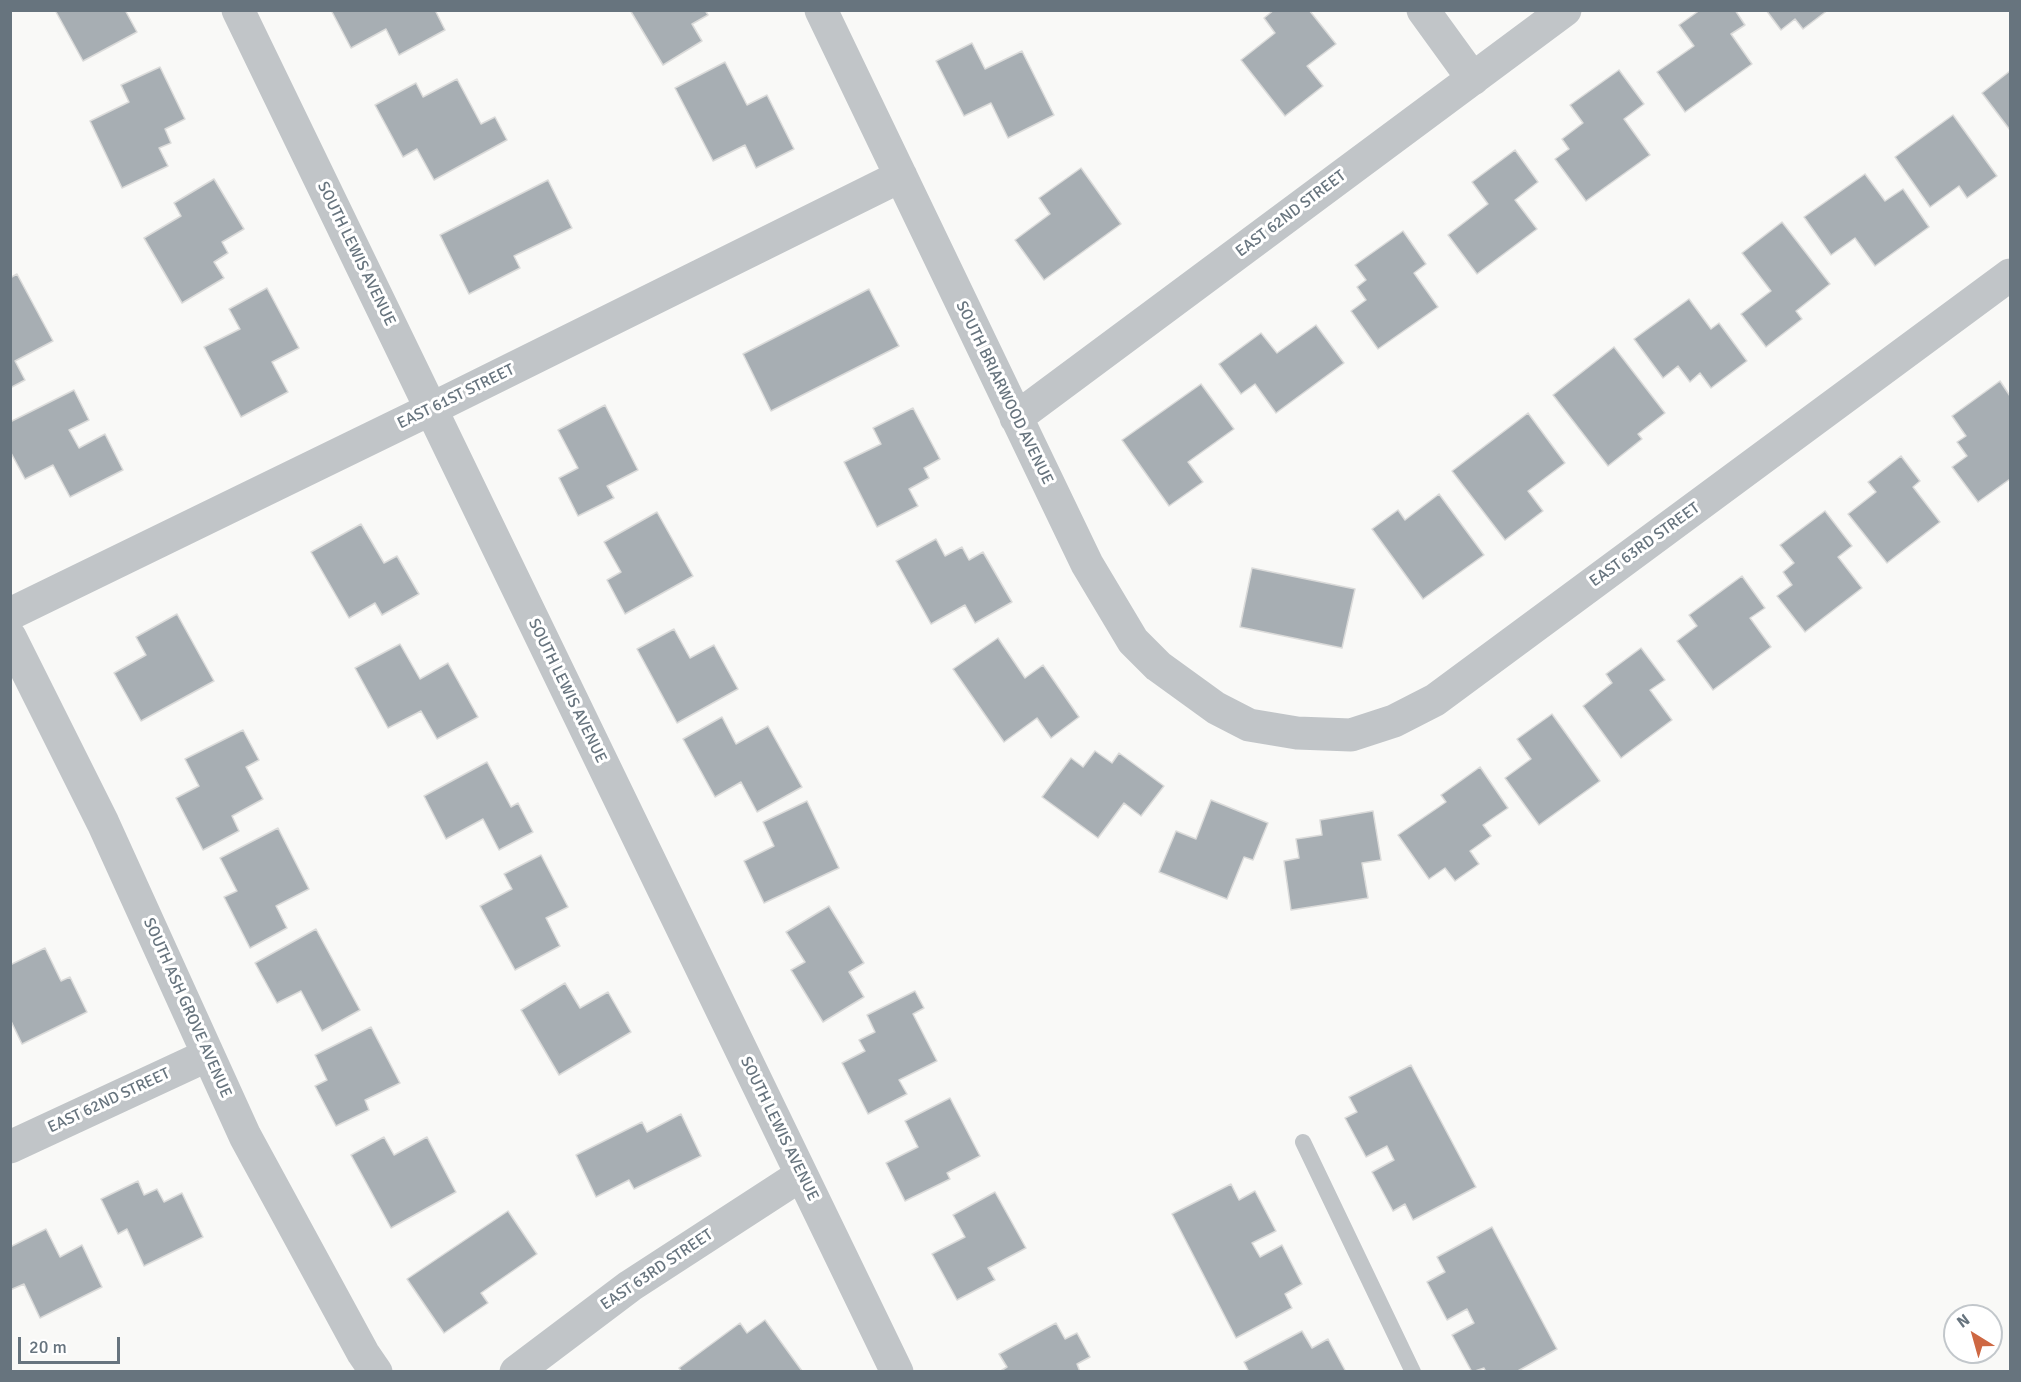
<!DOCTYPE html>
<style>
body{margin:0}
#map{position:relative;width:2021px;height:1382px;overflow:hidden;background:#f9f9f7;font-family:Signika,sans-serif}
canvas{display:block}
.frame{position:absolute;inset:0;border:12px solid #67747e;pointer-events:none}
.north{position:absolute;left:1943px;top:1304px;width:60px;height:60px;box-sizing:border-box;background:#fff;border:2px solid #c2c7cb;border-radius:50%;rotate:323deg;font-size:16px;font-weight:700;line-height:24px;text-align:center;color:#67747e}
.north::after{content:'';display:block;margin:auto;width:21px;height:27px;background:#ce6843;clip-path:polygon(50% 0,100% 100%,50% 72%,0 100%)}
.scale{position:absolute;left:18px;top:1337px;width:102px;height:27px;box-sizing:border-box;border:3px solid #67747e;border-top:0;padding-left:8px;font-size:18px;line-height:21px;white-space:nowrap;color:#67747e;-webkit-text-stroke:4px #fff;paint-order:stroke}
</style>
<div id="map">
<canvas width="2021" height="1382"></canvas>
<div class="frame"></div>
<div class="north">N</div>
<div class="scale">20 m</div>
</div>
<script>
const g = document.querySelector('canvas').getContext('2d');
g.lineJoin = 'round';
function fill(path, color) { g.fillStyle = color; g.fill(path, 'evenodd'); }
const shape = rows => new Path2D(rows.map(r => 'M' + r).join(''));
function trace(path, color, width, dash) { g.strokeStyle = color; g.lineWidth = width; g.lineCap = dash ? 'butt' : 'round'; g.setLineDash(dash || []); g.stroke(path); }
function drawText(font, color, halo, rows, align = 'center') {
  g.font = font + ' Signika,sans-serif'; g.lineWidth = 6; g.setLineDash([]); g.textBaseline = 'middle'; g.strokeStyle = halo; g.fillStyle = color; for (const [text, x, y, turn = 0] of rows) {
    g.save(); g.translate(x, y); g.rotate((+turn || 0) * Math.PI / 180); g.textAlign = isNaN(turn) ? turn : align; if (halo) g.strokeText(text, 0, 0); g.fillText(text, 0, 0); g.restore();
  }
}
const building = shape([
 [55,10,125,10,137,32,83,61,55,10],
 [331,10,435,10,445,30,399,55,386,29,351,48,331,10],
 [630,10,705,10,708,15,692,24,702,41,663,65,630,10],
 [1274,10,1309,10,1336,44,1307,66,1323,86,1285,116,1241,60,1275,33,1264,18,1274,10],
 [1700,10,1735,10,1745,25,1731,34,1752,64,1685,112,1657,72,1694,46,1679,25,1700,10],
 [1766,10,1828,10,1803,29,1795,19,1781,30,1766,10],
 [972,43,985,69,1022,51,1054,115,1008,138,991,103,964,116,936,61,972,43],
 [725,62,747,105,767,95,794,149,756,168,745,145,713,161,675,88,725,62],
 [160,67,185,119,165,129,171,143,159,148,168,166,122,188,90,121,129,102,121,85,160,67],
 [1619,70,1644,104,1624,119,1650,155,1586,201,1555,159,1569,149,1562,139,1583,123,1570,105,1619,70],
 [2010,71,2010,130,1982,93,2010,71],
 [457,79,481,124,495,117,507,140,434,180,417,149,403,157,375,105,416,83,423,97,457,79],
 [1953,115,1997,176,1967,198,1959,186,1930,207,1895,157,1953,115],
 [1515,150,1538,182,1515,200,1537,229,1477,274,1448,235,1488,204,1472,182,1515,150],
 [1081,168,1121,224,1044,280,1015,240,1050,214,1039,198,1081,168],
 [1865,174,1885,201,1903,189,1929,227,1875,266,1855,238,1831,255,1804,217,1865,174],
 [214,179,244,229,222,242,228,253,214,262,224,278,182,303,144,238,181,216,174,203,214,179],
 [548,180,572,228,514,256,520,268,469,294,440,235,548,180],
 [1782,222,1830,284,1796,311,1802,319,1766,347,1741,314,1771,291,1742,253,1782,222],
 [1403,231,1426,264,1414,273,1438,307,1378,349,1351,311,1366,300,1357,287,1366,280,1355,265,1403,231],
 [17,274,53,341,15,361,25,380,10,388,10,278,17,274],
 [267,288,299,348,272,362,288,392,241,417,204,347,240,329,229,309,267,288],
 [869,289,899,346,771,411,743,354,869,289],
 [1689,299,1711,329,1719,323,1747,361,1711,388,1700,373,1690,382,1678,366,1663,378,1634,339,1689,299],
 [1316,325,1344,363,1276,413,1255,384,1241,394,1219,364,1261,333,1277,353,1316,325],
 [1614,347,1665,413,1638,434,1642,439,1608,466,1553,395,1614,347],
 [2000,381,2010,396,2010,479,1978,502,1952,467,1967,456,1957,442,1966,436,1952,416,2000,381],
 [1201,384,1234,429,1188,462,1203,482,1169,506,1122,440,1201,384],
 [74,390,89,420,69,430,79,448,105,434,123,470,70,497,53,465,25,479,10,451,10,422,74,390],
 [605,405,638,470,607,486,614,498,578,516,559,478,578,468,558,430,605,405],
 [913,408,940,459,924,468,929,478,909,489,918,506,877,527,844,462,881,444,873,428,913,408],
 [1528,413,1565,463,1528,491,1543,511,1505,540,1452,471,1528,413],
 [1901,456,1920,481,1913,487,1940,522,1887,563,1848,514,1876,492,1868,482,1901,456],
 [1439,494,1484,555,1423,599,1372,529,1398,510,1405,520,1439,494],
 [1825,511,1852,546,1838,557,1862,588,1805,632,1777,596,1792,585,1783,572,1794,563,1780,545,1825,511],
 [657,512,693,576,625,614,607,580,621,572,604,542,657,512],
 [361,524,384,563,397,556,419,594,382,615,375,603,349,618,311,552,361,524],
 [936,539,945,556,962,547,969,560,983,552,1012,602,975,623,965,605,931,624,896,561,936,539],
 [1252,568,1355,589,1342,648,1240,627,1252,568],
 [1742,576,1765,608,1750,618,1771,647,1713,690,1677,641,1697,626,1689,615,1742,576],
 [177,614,214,681,141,721,114,673,146,655,136,637,177,614],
 [674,629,690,658,714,645,738,689,677,723,637,649,674,629],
 [998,638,1025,678,1043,665,1079,717,1051,738,1037,718,1004,742,953,669,998,638],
 [400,644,420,679,448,663,478,717,437,739,421,711,388,728,355,668,400,644],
 [1641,648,1665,680,1650,690,1672,720,1621,758,1583,706,1612,683,1606,674,1641,648],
 [1552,714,1600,781,1539,825,1505,778,1531,759,1517,739,1552,714],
 [722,717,736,744,768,726,802,787,757,812,741,782,715,797,683,739,722,717],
 [243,730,259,760,246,767,263,799,232,816,239,831,203,850,176,798,199,786,185,759,243,730],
 [1095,751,1112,763,1119,753,1164,786,1141,816,1124,803,1098,838,1042,797,1071,758,1083,767,1095,751],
 [487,762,511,807,518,803,533,832,499,850,483,819,446,839,424,796,487,762],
 [1480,767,1508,808,1483,825,1491,836,1470,851,1479,864,1455,881,1445,868,1429,879,1398,835,1446,802,1441,795,1480,767],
 [1211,800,1268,823,1253,860,1244,857,1227,899,1159,872,1176,831,1196,839,1211,800],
 [807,801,839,868,764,903,744,861,774,846,763,822,807,801],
 [1373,811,1381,860,1362,863,1368,898,1291,910,1284,861,1299,858,1296,839,1322,835,1320,820,1373,811],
 [278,828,309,889,276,906,287,928,250,948,224,897,237,891,220,858,278,828],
 [541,855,568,907,546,918,560,946,515,970,480,906,512,889,504,874,541,855],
 [829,906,864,963,849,972,864,997,823,1022,791,970,805,962,786,932,829,906],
 [316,929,360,1010,322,1031,301,991,277,1003,255,963,316,929],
 [45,948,61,981,70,977,87,1012,22,1044,10,1019,10,965,45,948],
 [565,983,580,1008,608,992,631,1032,559,1075,521,1010,565,983],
 [915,991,924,1008,913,1014,937,1061,899,1080,907,1094,868,1114,842,1063,865,1051,859,1040,875,1032,867,1015,915,991],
 [371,1027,400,1083,365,1100,369,1110,336,1126,315,1086,327,1080,315,1055,371,1027],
 [1411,1065,1476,1187,1413,1220,1405,1204,1393,1211,1372,1172,1394,1160,1387,1146,1366,1157,1345,1118,1357,1112,1349,1097,1411,1065],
 [950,1098,980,1156,947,1173,950,1179,905,1201,886,1163,918,1147,905,1121,950,1098],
 [681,1114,701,1156,634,1189,629,1180,596,1197,576,1155,642,1122,647,1132,681,1114],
 [384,1137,394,1155,427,1137,456,1192,391,1228,351,1155,384,1137],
 [138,1181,144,1195,157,1189,164,1202,182,1193,203,1237,144,1266,127,1229,118,1234,101,1199,138,1181],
 [1231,1184,1239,1200,1255,1191,1276,1231,1252,1243,1260,1257,1282,1245,1302,1284,1285,1294,1292,1308,1236,1338,1172,1214,1231,1184],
 [995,1192,1026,1248,988,1268,995,1280,957,1300,932,1254,965,1237,953,1215,995,1192],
 [508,1211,537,1254,481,1293,488,1303,444,1333,407,1279,508,1211],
 [1492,1227,1557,1349,1516,1372,1486,1372,1484,1368,1472,1372,1452,1335,1474,1323,1467,1309,1447,1320,1427,1282,1445,1272,1437,1257,1492,1227],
 [46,1229,60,1257,82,1245,102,1287,40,1318,24,1284,10,1290,10,1247,46,1229],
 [765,1320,802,1371,801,1372,682,1372,679,1368,740,1323,747,1333,765,1320],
 [1056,1323,1065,1339,1077,1333,1090,1357,1077,1364,1080,1372,999,1372,1007,1367,999,1354,1056,1323],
 [1302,1331,1312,1348,1328,1339,1346,1372,1249,1372,1244,1362,1302,1331]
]);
fill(building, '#a7aeb3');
trace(building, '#dbdbda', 1.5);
trace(shape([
 [1303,1142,1413,1372]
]), '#c1c5c8', 16);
trace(shape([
 [238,10,897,1372],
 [821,10,1087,564,1133,641,1158,666,1216,708,1249,725,1297,733,1351,735,1394,721,1435,700,2010,275],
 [1423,10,1473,79],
 [1016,418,1565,10],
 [10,614,431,409,901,176],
 [10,637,103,823,245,1136,363,1353,376,1372],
 [10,1147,208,1055],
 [516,1372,630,1286,801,1175]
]), '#c1c5c8', 33);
drawText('16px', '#67747e', '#fff', [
 ["EAST 62ND STREET",1291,214,-37],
 ["SOUTH LEWIS AVENUE",356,254,64],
 ["SOUTH BRIARWOOD AVENUE",1004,393,64],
 ["EAST 61ST STREET",456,397,-26],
 ["EAST 63RD STREET",1645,545,-36],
 ["SOUTH LEWIS AVENUE",567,691,64],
 ["SOUTH ASH GROVE AVENUE",187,1008,66],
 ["EAST 62ND STREET",109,1101,-25],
 ["SOUTH LEWIS AVENUE",779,1129,64],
 ["EAST 63RD STREET",657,1270,-34]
]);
</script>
